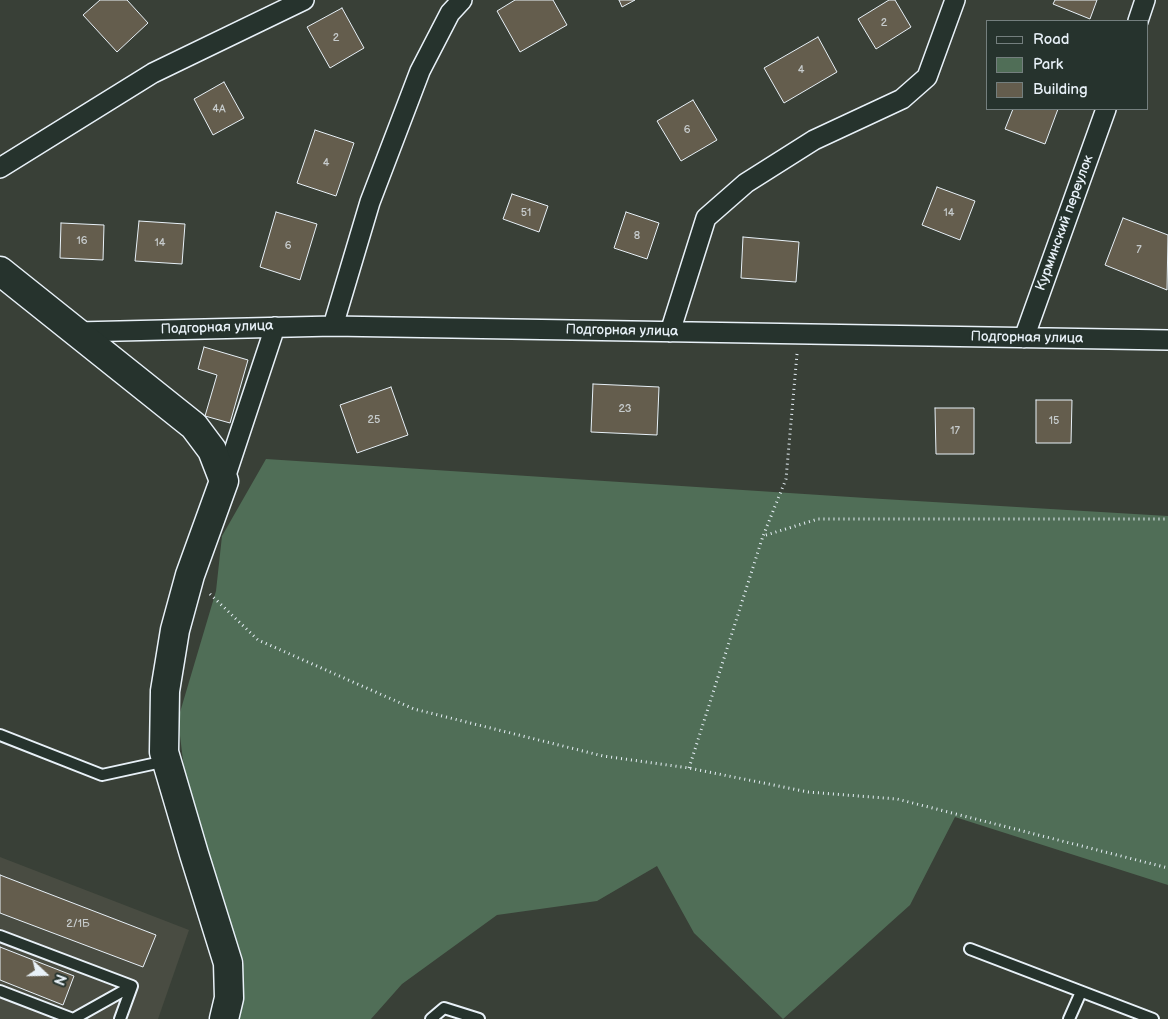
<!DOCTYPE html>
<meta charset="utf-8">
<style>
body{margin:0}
#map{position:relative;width:1168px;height:1019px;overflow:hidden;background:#394037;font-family:"Balsamiq Sans",sans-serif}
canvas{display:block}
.legend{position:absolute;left:986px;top:20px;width:162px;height:90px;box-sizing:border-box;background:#26332d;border:1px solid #747f7e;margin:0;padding:6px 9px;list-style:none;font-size:15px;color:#e8f1f8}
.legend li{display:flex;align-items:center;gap:10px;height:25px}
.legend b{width:25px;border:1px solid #747f7e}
.north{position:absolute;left:20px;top:949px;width:50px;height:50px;-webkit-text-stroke:4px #26332d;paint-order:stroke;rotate:111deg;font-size:14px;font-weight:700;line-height:20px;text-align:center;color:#e8f1f8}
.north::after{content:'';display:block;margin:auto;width:18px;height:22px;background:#e8f1f8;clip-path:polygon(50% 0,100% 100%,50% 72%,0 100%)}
</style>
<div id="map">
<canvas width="1168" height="1019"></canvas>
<ul class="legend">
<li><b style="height:6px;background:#26332d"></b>Road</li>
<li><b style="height:14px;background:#506e57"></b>Park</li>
<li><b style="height:14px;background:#645d4d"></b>Building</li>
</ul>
<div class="north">N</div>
</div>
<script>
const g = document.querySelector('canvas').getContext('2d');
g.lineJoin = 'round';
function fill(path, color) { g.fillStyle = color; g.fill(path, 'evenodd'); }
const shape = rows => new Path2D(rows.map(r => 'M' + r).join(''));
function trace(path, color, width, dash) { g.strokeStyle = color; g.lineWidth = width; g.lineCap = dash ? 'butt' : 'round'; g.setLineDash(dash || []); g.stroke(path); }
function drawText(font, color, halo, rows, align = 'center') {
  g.font = font + ' "Balsamiq Sans",sans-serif'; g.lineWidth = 4; g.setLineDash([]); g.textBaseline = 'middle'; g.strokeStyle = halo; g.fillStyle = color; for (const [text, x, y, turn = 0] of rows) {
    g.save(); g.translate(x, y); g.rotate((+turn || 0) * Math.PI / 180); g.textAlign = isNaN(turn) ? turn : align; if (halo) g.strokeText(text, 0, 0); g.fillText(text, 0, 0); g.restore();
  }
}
fill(shape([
 [0,857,189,930,158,1019,0,1019]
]), '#494c42');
fill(shape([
 [266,459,866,498,1168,516,1168,885,955,817,910,905,783,1019,694,933,657,866,597,901,497,915,402,984,371,1019,226,1019,244,962,188,802,178,719,216,591,222,536]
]), '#506e57');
const building = shape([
 [100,0,127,0,148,23,117,52,83,15,100,0],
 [515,0,553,0,567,25,520,52,497,11,515,0],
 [619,0,635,0,622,7,619,0],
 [889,0,895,0,911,27,876,49,858,19,889,0],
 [1055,0,1097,0,1090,19,1053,4,1055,0],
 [342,8,364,48,330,68,307,27,342,8],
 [818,37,837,72,784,103,764,68,818,37],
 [224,82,244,118,213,135,194,99,224,82],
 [693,100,717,140,681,161,657,121,693,100],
 [1013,109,1058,109,1045,144,1005,129,1013,109],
 [315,130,354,143,336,196,297,183,315,130],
 [937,187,975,201,960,240,922,225,937,187],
 [512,194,548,206,539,232,503,219,512,194],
 [276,212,317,224,300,280,260,267,276,212],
 [626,212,659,223,647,259,614,248,626,212],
 [1123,218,1168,235,1167,290,1105,265,1123,218],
 [139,221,185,224,182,264,135,261,139,221],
 [61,223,104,225,103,260,60,258,61,223],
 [743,237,799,242,796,282,741,278,743,237],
 [204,347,248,360,230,423,205,416,217,375,198,369,204,347],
 [593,384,659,387,657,435,591,432,593,384],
 [391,387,408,435,357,453,340,405,391,387],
 [1036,400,1072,400,1071,443,1036,443,1036,400],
 [935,408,974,408,974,454,936,454,935,408],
 [0,875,156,935,143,967,0,913,0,875],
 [0,947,74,976,63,1005,0,980,0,947]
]);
fill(building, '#645d4d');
trace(building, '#e8f1f8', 1);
const lane = shape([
 [0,735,102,775,166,761],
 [0,936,132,986,120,1019],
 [970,949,1153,1019],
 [0,991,73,1019,132,986],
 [431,1019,444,1008,479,1019],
 [1069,1019,1081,992]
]);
const street = shape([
 [1138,21,1145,0],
 [0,168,153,73,304,0],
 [333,326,370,202,420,71,450,13,462,0],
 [77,332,333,326,1168,340],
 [670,332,706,218,746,183,814,140,902,99,927,77,955,0],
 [1024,338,1106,109],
 [224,481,275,327]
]);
const secondary = shape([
 [0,271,194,426,212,450,224,481,190,575,175,630,165,691,164,752,194,854,228,963,229,998,224,1019]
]);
trace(lane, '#e8f1f8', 14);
trace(street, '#e8f1f8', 22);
trace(secondary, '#e8f1f8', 31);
trace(shape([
 [797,354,786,479,763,536,818,519,1168,519],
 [210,594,258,640,414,709,603,756,689,768,808,792,897,799,1168,868],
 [689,768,763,536]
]), '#e8f1f8', 3, [1, 4]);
trace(lane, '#26332d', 10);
trace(street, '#26332d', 19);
trace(secondary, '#26332d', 28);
drawText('11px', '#c7cccd', null, [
 ["2",884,23],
 ["2",336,38],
 ["4",801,70],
 ["4А",219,109],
 ["6",687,130],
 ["4",326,163],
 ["51",526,213],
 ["14",949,213],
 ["8",637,236],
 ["16",82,241],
 ["14",160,243],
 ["6",288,246],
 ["7",1139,250],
 ["23",625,409],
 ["25",374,420],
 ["15",1054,421],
 ["17",955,431],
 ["2/1Б",78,924]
]);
drawText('14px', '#e8f1f8', '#26332d', [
 ["Курминский переулок",1065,223,-70],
 ["Подгорная улица",217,328,-2],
 ["Подгорная улица",622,331,1],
 ["Подгорная улица",1027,338,1]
]);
</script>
